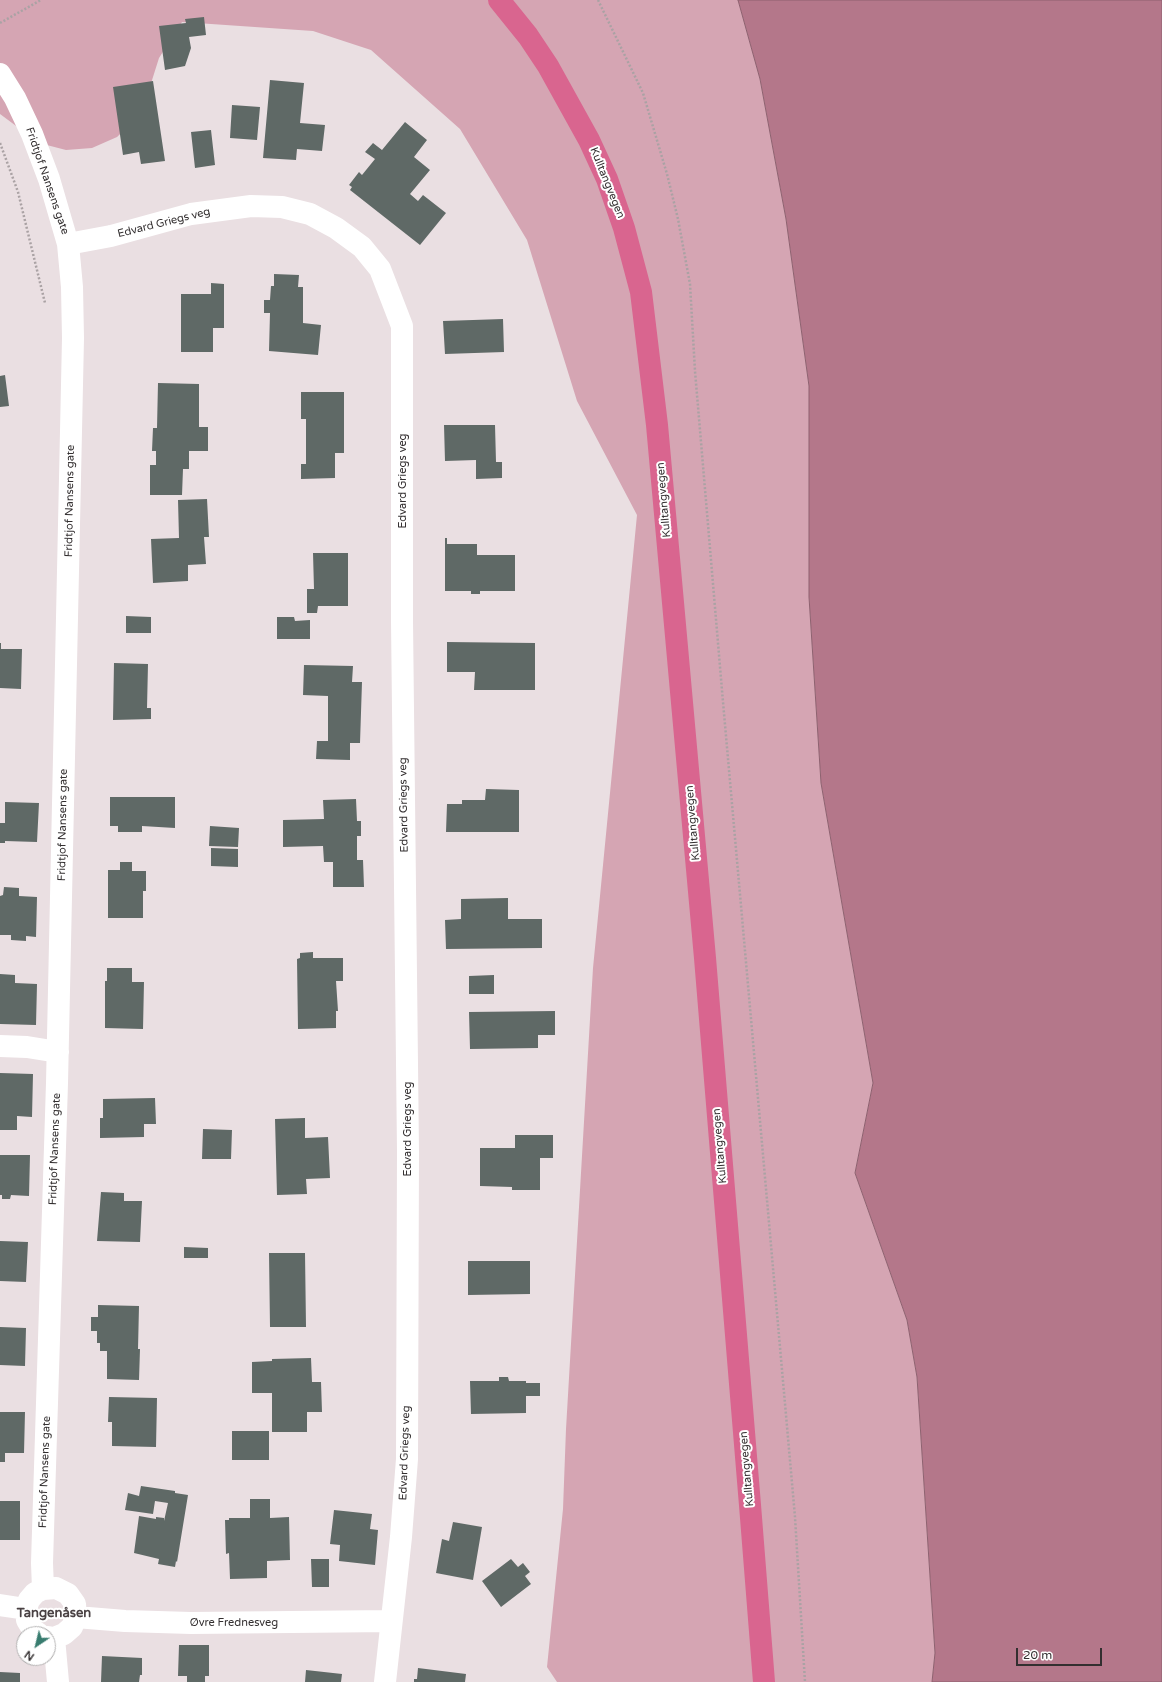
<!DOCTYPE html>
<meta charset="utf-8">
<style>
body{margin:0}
#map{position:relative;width:1162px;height:1682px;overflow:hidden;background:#eadfe2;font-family:"Varela Round",sans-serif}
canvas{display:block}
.north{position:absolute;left:16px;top:1626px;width:40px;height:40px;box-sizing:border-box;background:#fff;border:1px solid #adacac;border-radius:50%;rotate:215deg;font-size:11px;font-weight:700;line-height:16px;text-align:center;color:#332f30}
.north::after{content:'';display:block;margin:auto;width:14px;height:18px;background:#387c6f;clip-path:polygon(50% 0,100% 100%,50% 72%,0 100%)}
.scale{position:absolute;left:1016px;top:1648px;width:86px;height:18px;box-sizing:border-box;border:2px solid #332f30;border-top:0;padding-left:5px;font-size:12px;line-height:14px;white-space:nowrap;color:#332f30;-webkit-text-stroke:3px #fff;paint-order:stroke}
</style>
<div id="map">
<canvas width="1162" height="1682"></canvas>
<div class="north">N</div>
<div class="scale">20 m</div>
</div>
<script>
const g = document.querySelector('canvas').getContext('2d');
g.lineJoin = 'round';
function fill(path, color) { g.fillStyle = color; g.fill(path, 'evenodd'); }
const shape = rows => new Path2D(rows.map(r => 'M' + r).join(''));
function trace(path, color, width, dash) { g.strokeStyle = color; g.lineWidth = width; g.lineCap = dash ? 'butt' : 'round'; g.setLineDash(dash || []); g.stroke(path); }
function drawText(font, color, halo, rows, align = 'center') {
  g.font = font + ' "Varela Round",sans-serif'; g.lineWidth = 4; g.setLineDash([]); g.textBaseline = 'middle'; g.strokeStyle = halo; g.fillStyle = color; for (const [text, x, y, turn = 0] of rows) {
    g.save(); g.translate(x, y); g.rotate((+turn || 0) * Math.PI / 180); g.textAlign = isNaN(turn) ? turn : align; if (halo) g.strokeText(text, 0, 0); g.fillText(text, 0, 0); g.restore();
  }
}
fill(shape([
 [0,0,738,0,760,79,786,219,809,386,809,597,821,783,873,1083,855,1173,907,1320,917,1377,935,1653,932,1682,557,1682,547,1667,563,1509,566,1429,593,968,637,515,577,401,527,240,460,129,371,50,313,31,182,22,159,58,147,96,136,119,117,137,92,148,66,150,39,143,0,114]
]), '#d5a5b3');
const water = shape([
 [738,0,1162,0,1162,1682,932,1682,935,1653,917,1377,907,1320,855,1173,873,1083,821,783,809,597,809,386,786,219,760,79,738,0]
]);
fill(water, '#b4778a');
trace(water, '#8d616f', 1);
fill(shape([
 [204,17,206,35,189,37,191,48,185,66,165,70,159,26,186,23,185,19],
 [270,80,304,83,300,123,325,125,322,151,297,149,296,160,263,158],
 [153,81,165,161,141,164,139,152,123,155,113,87],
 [232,105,260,107,257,140,230,138],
 [405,122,427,140,414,157,430,170,410,194,418,201,423,195,446,213,420,245,350,190,352,187,349,185,359,172,362,175,375,159,365,152,373,143,382,150],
 [211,130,215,165,195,168,191,132],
 [274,274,299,275,298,287,303,287,303,323,321,325,318,355,269,351,270,313,264,313,264,300,270,300,271,286,274,286],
 [211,283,224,284,224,328,213,328,213,352,181,352,181,294,211,294],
 [503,319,504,352,445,354,443,321],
 [5,375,9,406,0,407,0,376],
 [158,383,199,384,199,427,208,427,208,451,189,451,189,469,183,469,182,495,150,495,150,465,156,465,156,451,152,451,153,428,157,428],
 [301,392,344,392,344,453,335,453,335,478,301,479,301,464,306,464,306,419,301,419],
 [444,425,495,425,496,462,502,462,502,478,476,479,476,460,445,461],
 [207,499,209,537,204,537,206,564,188,565,188,581,153,583,151,539,179,538,178,500],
 [445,538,447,538,447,544,477,544,477,555,515,555,515,591,480,591,480,594,471,594,471,591,445,591],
 [313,553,348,553,348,606,318,606,317,613,307,613,307,589,314,589],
 [126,616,151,617,151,633,126,633],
 [277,617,294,617,295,621,310,620,310,639,277,639],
 [447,642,535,643,535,690,474,690,475,672,447,672],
 [0,643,1,643,1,649,22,649,21,689,0,688],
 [114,663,148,664,147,708,151,708,151,719,113,720],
 [304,665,353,666,352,682,362,682,360,743,350,743,350,760,316,759,317,741,328,741,328,696,303,695],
 [486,789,519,790,519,832,446,832,447,804,462,804,462,800,485,800],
 [110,797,175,797,175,828,142,826,142,832,118,832,118,826,110,826],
 [356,799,357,821,361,821,361,836,357,836,357,860,363,860,364,887,333,887,333,862,324,862,323,846,283,847,283,820,324,819,323,800],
 [5,802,39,803,37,842,5,841,5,843,0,843,0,823,5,823],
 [210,826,239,828,238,847,209,846],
 [211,848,238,849,238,867,211,866],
 [120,862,132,862,132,871,146,871,146,891,143,891,143,918,108,918,108,870,120,870],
 [4,887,19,888,19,896,37,897,36,937,26,936,26,941,11,940,11,935,0,935,0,896,3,895],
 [508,898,508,919,542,919,542,948,446,949,445,920,461,919,461,899],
 [313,952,313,958,343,958,343,981,336,981,338,1011,336,1011,336,1028,298,1029,297,959,300,958,300,953],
 [107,968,132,968,132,982,144,982,143,1029,105,1028,105,981,107,981],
 [0,974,15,975,15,983,37,984,36,1025,0,1024],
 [494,975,494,994,469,994,469,976],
 [555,1011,555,1035,538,1035,538,1048,470,1049,469,1012],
 [0,1073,33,1074,32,1117,17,1116,17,1130,0,1130],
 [155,1098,156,1124,144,1124,144,1137,100,1138,100,1118,103,1118,103,1099],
 [305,1118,305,1138,328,1137,330,1178,306,1179,307,1194,277,1195,275,1119],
 [203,1129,232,1130,231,1159,202,1159],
 [515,1135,553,1135,553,1158,540,1158,540,1190,512,1190,512,1187,480,1186,480,1148,515,1148],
 [0,1155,30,1155,29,1196,11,1195,10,1199,2,1199,2,1195,0,1195],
 [101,1192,124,1193,124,1201,142,1201,140,1242,97,1241],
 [0,1241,28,1242,26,1282,0,1281],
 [184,1247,208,1248,208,1258,184,1258],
 [269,1253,305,1253,306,1327,270,1327],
 [468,1261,530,1261,530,1294,468,1295],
 [98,1305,139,1306,138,1349,140,1349,139,1380,107,1379,107,1351,100,1351,100,1343,97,1343,97,1331,91,1331,91,1317,98,1317],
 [0,1327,26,1328,25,1366,0,1365],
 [311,1358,312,1382,321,1382,322,1412,307,1412,307,1432,272,1432,272,1393,252,1393,252,1362,272,1361,272,1359],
 [499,1377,508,1377,509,1381,526,1381,526,1383,540,1383,540,1396,526,1396,526,1413,471,1414,470,1381,499,1381],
 [109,1397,157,1398,156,1447,112,1446,112,1422,108,1422],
 [0,1412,25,1412,24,1453,5,1453,5,1462,0,1462],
 [232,1431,269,1431,269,1460,232,1460],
 [141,1486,175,1491,175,1493,188,1495,177,1562,176,1561,175,1567,158,1564,159,1559,134,1553,139,1516,156,1519,156,1517,164,1518,164,1521,168,1503,155,1501,153,1514,125,1510,128,1493,139,1496],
 [250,1499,270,1499,270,1518,289,1517,290,1560,267,1561,267,1578,230,1579,229,1553,226,1554,225,1520,229,1520,229,1518,250,1518],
 [0,1501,20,1501,20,1540,0,1540],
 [334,1510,372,1514,370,1529,378,1530,375,1565,339,1561,340,1545,330,1544],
 [453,1522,482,1527,473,1580,436,1573,442,1539,449,1541],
 [311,1559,329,1559,329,1587,312,1587],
 [511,1559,518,1567,523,1563,530,1572,525,1576,531,1584,501,1607,482,1581],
 [179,1645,209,1645,209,1676,205,1676,205,1682,187,1682,187,1676,178,1676],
 [102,1656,142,1658,142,1675,140,1675,139,1682,101,1682],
 [418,1668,466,1674,465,1682,414,1682,414,1679,417,1679],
 [306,1670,342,1674,341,1682,305,1682],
 [0,1672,20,1673,20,1682,0,1682]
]), '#5f6966');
trace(shape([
 [598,0,643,93,667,174,678,219,690,284,695,371,723,702,795,1517,805,1682],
 [0,23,41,0],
 [0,143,18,192,45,303]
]), '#aaa2a4', 2.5, [2, 2]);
trace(shape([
 [0,74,15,98,32,134,49,179,68,244,72,287,73,338,57,1083,42,1563,43,1589],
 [68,244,111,236,191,214,251,206,282,207,310,214,336,228,362,247,380,269,402,326,402,621,408,1151,407,1459,401,1537,385,1682],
 [0,1046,27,1047,58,1052],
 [0,1605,26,1609],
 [76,1617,125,1621,191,1623,391,1621],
 [39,1634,33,1630,27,1620,26,1609,29,1600,35,1593,43,1589,56,1588,68,1594,75,1604,76,1617,72,1627,64,1634,54,1638,48,1637],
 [54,1638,58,1682]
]), '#fff', 22);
trace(shape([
 [499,0,528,36,548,66,589,140,607,179,624,228,641,292,657,425,705,958,750,1505,764,1682]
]), '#d9658f', 22);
drawText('11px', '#332f30', '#fff', [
 ["Fridtjof Nansens gate",47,181,71],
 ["Kulltangvegen",607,183,68],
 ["Edvard Griegs veg",164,223,-14],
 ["Edvard Griegs veg",403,481,-90],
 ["Kulltangvegen",664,500,-95],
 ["Fridtjof Nansens gate",70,501,-89],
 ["Edvard Griegs veg",404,805,-91],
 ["Kulltangvegen",693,823,-95],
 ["Fridtjof Nansens gate",63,825,-89],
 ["Edvard Griegs veg",408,1129,-90],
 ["Kulltangvegen",720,1146,-95],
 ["Fridtjof Nansens gate",55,1149,-88],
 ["Edvard Griegs veg",405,1453,-88],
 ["Kulltangvegen",747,1469,-95],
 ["Fridtjof Nansens gate",45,1472,-88],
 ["Øvre Frednesveg",234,1623]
]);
drawText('bold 13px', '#494143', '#fff', [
 ["Tangenåsen",54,1614]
]);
</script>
